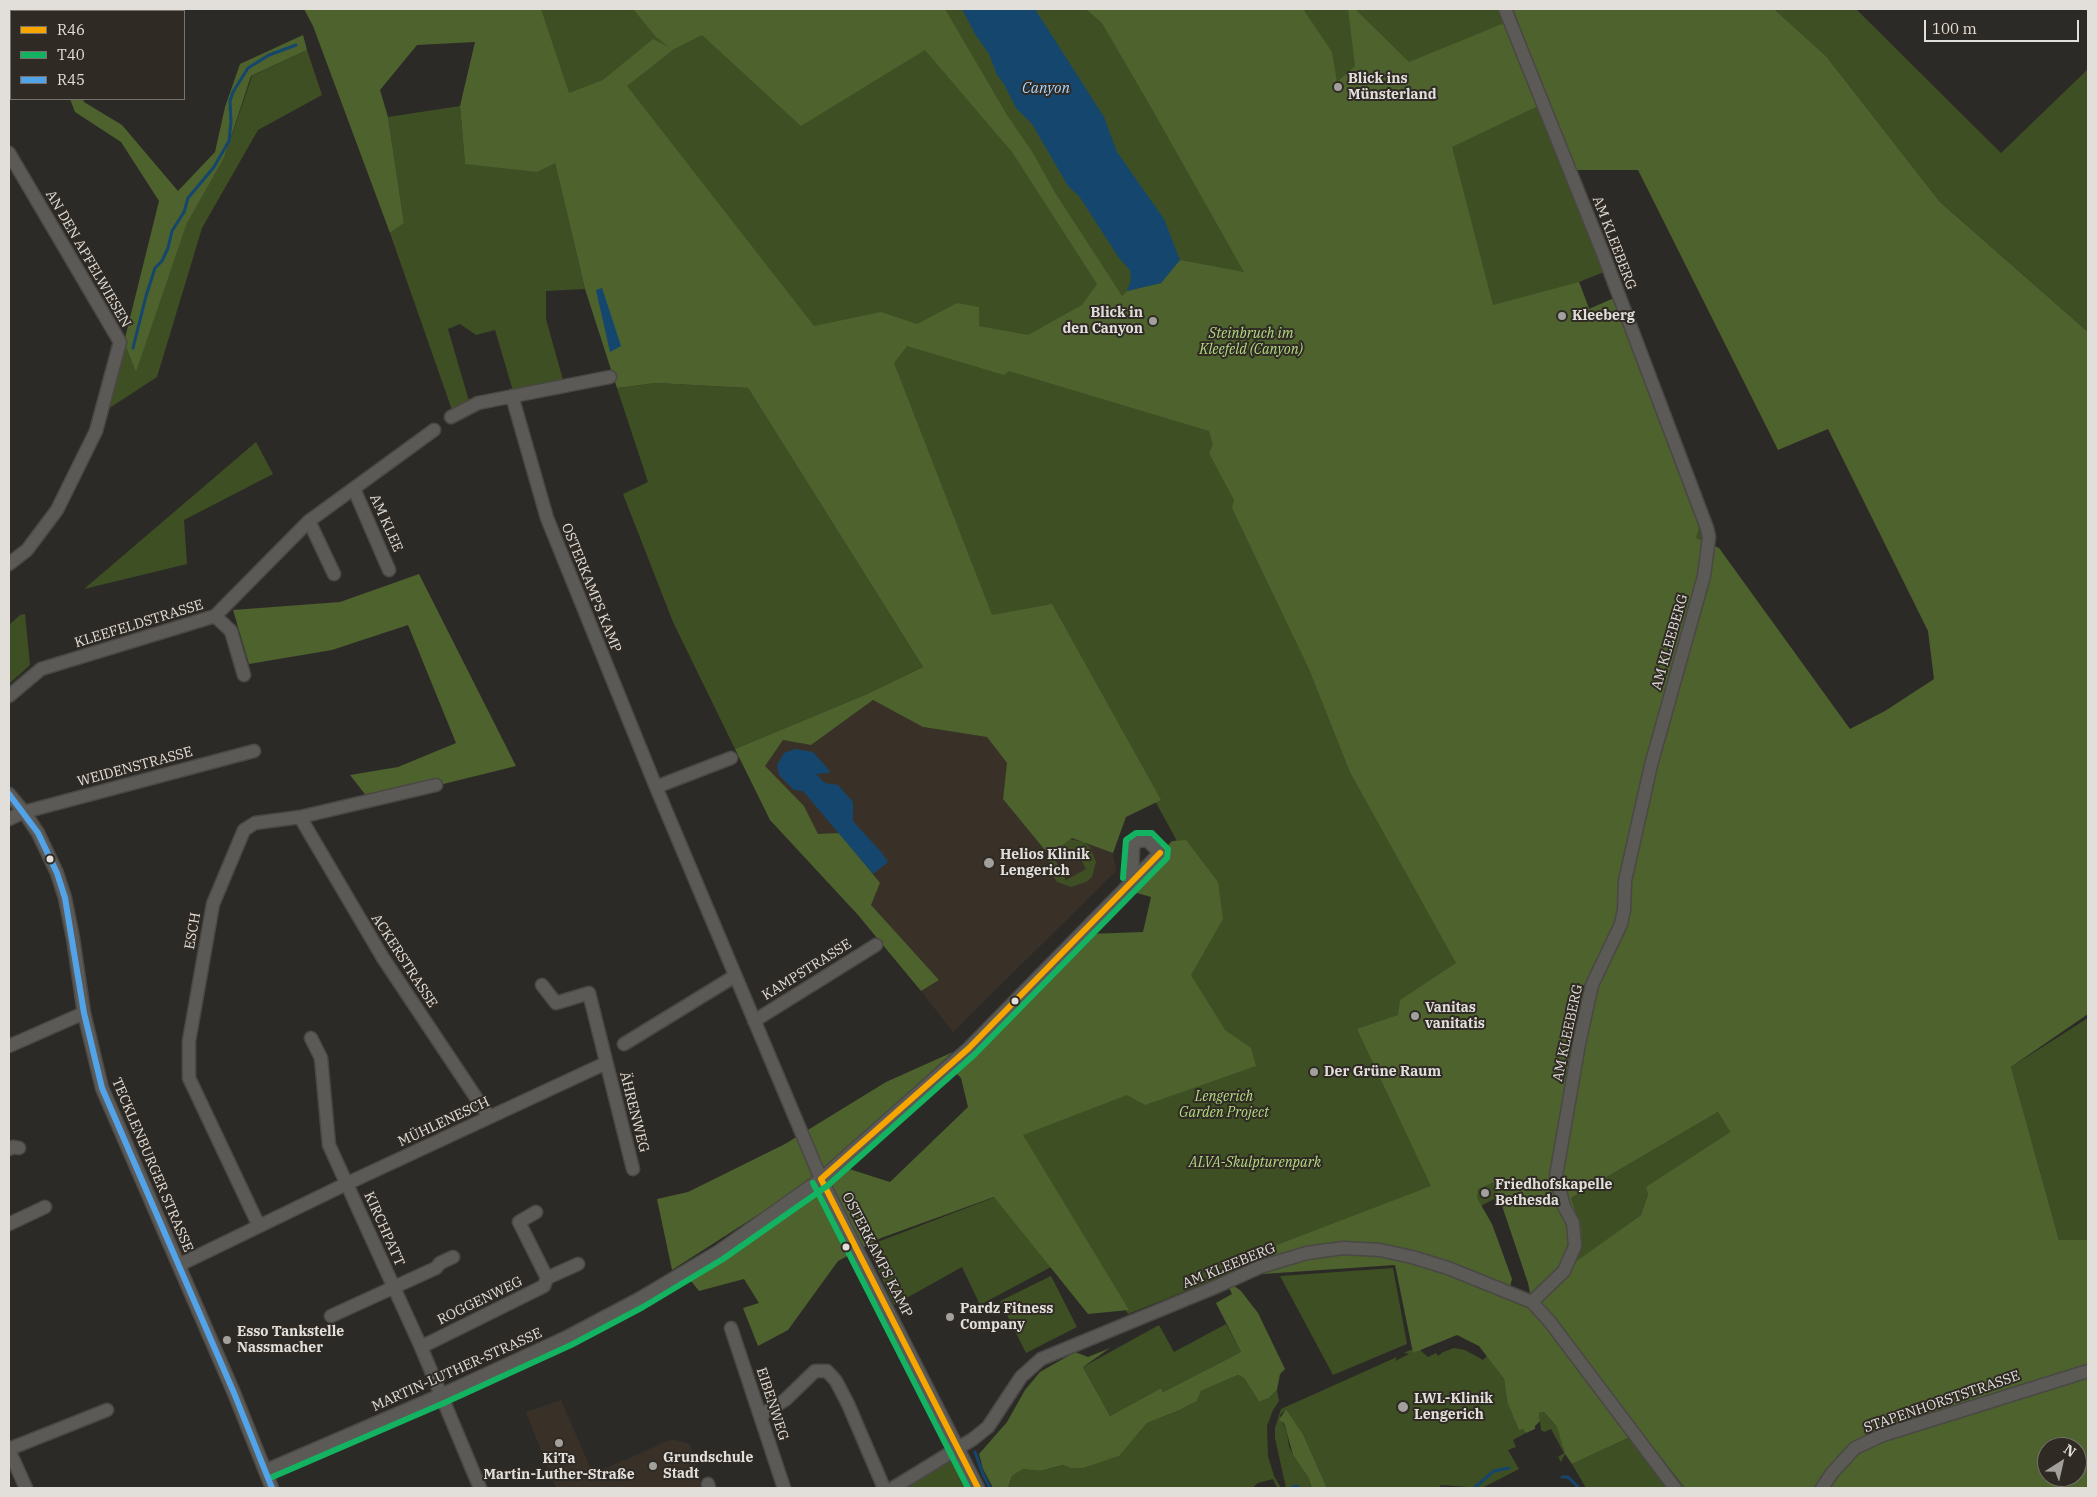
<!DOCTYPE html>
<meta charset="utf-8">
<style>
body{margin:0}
#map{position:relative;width:2097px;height:1497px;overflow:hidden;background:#2c2a27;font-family:"IBM Plex Serif",serif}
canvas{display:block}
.frame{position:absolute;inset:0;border:10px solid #e2dfdb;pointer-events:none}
.legend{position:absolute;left:10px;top:10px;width:175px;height:90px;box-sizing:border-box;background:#2f2a24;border:1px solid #77726d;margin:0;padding:6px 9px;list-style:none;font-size:15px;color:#e2dfdb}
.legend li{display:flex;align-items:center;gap:10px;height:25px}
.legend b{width:25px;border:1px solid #77726d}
.north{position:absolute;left:2037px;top:1437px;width:50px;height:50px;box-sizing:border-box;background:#2f2a24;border:1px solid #77726d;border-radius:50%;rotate:35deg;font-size:14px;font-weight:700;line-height:20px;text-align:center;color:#e2dfdb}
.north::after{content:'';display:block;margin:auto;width:18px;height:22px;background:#a2a09c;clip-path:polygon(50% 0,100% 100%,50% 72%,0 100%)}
.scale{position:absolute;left:1924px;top:20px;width:155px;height:22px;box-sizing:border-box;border:2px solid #e2dfdb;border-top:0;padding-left:6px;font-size:15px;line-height:18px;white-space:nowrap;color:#e2dfdb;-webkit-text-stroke:4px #2f2a24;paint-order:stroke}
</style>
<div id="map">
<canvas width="2097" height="1497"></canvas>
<div class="frame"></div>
<ul class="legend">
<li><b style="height:6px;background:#f7a600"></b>R46</li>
<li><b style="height:6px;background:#13b361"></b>T40</li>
<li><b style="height:6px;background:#53a3e8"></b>R45</li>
</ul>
<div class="north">N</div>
<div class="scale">100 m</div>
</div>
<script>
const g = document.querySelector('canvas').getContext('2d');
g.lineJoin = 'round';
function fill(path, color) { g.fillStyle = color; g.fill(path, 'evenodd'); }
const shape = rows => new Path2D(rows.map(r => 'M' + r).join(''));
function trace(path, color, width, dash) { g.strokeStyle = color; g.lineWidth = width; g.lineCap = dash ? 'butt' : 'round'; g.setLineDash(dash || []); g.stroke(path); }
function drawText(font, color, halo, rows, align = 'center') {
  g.font = font + ' "IBM Plex Serif",serif'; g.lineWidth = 4; g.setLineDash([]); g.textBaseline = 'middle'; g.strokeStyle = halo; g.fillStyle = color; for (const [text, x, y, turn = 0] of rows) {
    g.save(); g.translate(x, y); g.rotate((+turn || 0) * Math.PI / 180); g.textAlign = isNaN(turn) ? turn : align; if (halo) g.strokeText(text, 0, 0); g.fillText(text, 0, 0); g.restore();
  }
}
fill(shape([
 [873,700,923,727,987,737,1007,763,1003,799,1049,854,1072,838,1113,853,1116,871,953,1032,921,991,939,980,870,905,818,835,804,806,764,766,783,740,811,745],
 [561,1400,593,1474,672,1439,690,1444,702,1488,556,1488,526,1412]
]), '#393127');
fill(shape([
 [528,9,1498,9,1604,272,1579,282,1589,308,1704,529,1550,1169,1481,1206,1505,1285,1449,1264,1261,1261,1128,1314,1018,1135,1149,938,1190,865,1050,608,925,666,742,372,638,369],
 [1774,9,1856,9,2001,153,2088,69,2088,332,1940,202,1826,56],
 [307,50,322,95,258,130,202,228,157,377,108,409,124,342,136,371,187,222,224,158,252,76],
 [460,106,465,164,555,163,585,289,546,291,546,319,563,380,513,391,495,330,476,335,460,324,448,329,469,401,452,410,390,233,404,223,388,117],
 [656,383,748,388,923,667,867,694,735,749,673,622,623,494,648,482,617,388],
 [256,442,273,474,184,520,187,564,84,589],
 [25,614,30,665,9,684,9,625,20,615],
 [1068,839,1084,842,1090,847,1096,862,1092,877,1086,882,1071,887,1057,882,1048,868,1050,853],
 [1076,850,1086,869,1066,880,1055,860],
 [2088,1018,2088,1240,2059,1240,2011,1067],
 [1718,1112,1730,1132,1647,1187,1648,1194,1641,1215,1574,1264,1571,1198],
 [995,1197,1051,1267,980,1305,962,1267,894,1305,867,1246],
 [1393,1268,1407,1344,1333,1375,1280,1276],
 [1051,1276,1077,1327,1026,1353,1000,1301],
 [1226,1324,1241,1352,1163,1392,1161,1388,1110,1416,1083,1367,1159,1325,1174,1352],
 [1422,1346,1421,1351,1428,1357,1436,1353,1438,1356,1443,1352,1454,1348,1465,1350,1483,1360,1487,1356,1504,1379,1507,1401,1526,1433,1513,1440,1516,1447,1508,1450,1519,1469,1482,1488,1441,1485,1439,1488,1327,1488,1303,1434,1286,1409,1280,1415,1287,1433,1289,1446,1293,1455,1308,1477,1312,1488,1286,1488,1275,1438,1275,1428,1281,1409,1397,1357,1395,1361,1409,1354,1404,1353,1408,1351],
 [1238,1375,1244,1378,1259,1402,1269,1398,1277,1390,1279,1401,1273,1410,1267,1426,1268,1456,1274,1476,1281,1488,1277,1488,1273,1479,1258,1483,1252,1488,1008,1488,1012,1476,1023,1469,1040,1471,1063,1465,1070,1468,1093,1464,1118,1456,1147,1423,1180,1410,1197,1401,1201,1391],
 [1544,1412,1557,1427,1561,1438,1565,1454,1561,1462,1558,1457,1564,1453,1551,1429,1544,1432,1541,1430,1539,1413],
 [1641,1432,1685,1488,1586,1488,1572,1464],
 [956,1456,971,1488,906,1488]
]), '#3d4f23');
fill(shape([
 [304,9,541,9,569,93,603,80,653,39,669,47,656,37,633,9,945,9,1007,115,1033,153,1054,191,1122,296,1127,291,1161,283,1180,260,1244,272,1152,109,1102,23,1086,9,1303,9,1332,52,1337,82,1355,66,1348,9,1355,9,1409,62,1507,22,1540,105,1452,147,1493,305,1579,282,1589,309,1614,298,1700,523,1696,538,1719,548,1850,729,1885,711,1934,679,1928,631,1828,429,1778,450,1638,170,1575,170,1513,9,1774,9,1826,56,1940,202,2088,332,2088,1014,2011,1067,2059,1240,2088,1240,2088,1364,2086,1367,2088,1376,2088,1488,1685,1488,1641,1432,1572,1464,1565,1454,1557,1427,1544,1412,1539,1413,1540,1421,1535,1426,1535,1429,1526,1433,1523,1429,1519,1430,1507,1401,1504,1379,1479,1346,1457,1335,1413,1353,1395,1265,1263,1274,1256,1253,1431,1186,1357,1029,1398,1015,1400,1000,1456,963,1350,772,1309,669,1232,508,1234,500,1209,453,1213,445,1209,431,1009,371,1004,375,907,346,894,363,992,615,1052,604,1161,800,1126,817,1113,853,1072,838,1049,855,1003,799,1007,763,987,737,923,727,873,700,811,745,783,740,765,766,804,806,818,834,840,833,880,883,871,905,939,980,921,991,858,915,770,820,735,749,867,694,923,667,748,388,656,383,617,388,585,289,555,163,537,172,465,164,460,106,475,42,417,45,380,90,388,117,404,223,390,233,313,26],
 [702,35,801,126,925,50,1012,152,1097,284,1082,305,1028,335,979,326,979,307,957,303,917,324,881,312,814,326,627,86,674,49],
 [1718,1112,1730,1132,1646,1187,1648,1194,1641,1215,1574,1263,1582,1231,1571,1198],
 [1494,1182,1528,1283,1530,1293,1528,1303,1508,1295,1512,1279,1492,1224,1477,1198,1478,1189],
 [2047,1447,2077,1447,2077,1477,2047,1477],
 [303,35,307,50,251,76,224,158,187,223,136,372,124,342,159,201,121,142,75,112,70,99,83,99,84,102,122,125,178,191,215,152,225,107,240,64],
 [419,574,516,766,371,802,350,775,398,767,456,743,408,625,332,650,249,664,233,610,340,602],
 [1186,840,1218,882,1223,919,1191,975,1225,1030,1251,1048,1256,1066,1145,1105,1127,1095,1023,1135,1129,1310,1088,1314,994,1197,881,1238,838,1261,788,1330,758,1346,743,1308,759,1303,744,1279,699,1291,691,1281,817,1194,846,1168,890,1182,968,1107,961,1078,953,1070,1088,934,1143,932,1151,897,1126,890,1172,841],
 [953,1052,814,1179,672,1270,657,1199,688,1192,785,1144,886,1082],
 [1233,1285,1241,1291,1258,1313,1285,1369,1280,1374,1277,1390,1269,1398,1259,1402,1244,1378,1238,1375,1201,1391,1197,1401,1180,1410,1147,1423,1119,1456,1083,1468,1070,1468,1063,1465,1040,1471,1023,1469,1012,1476,1008,1488,993,1488,983,1469,979,1454,1007,1422,1025,1390,1040,1372,1075,1352,1088,1357,1110,1348,1083,1367,1110,1416,1161,1388,1163,1392,1241,1352,1216,1303,1232,1294,1228,1286],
 [1286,1409,1303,1434,1327,1488,1312,1488,1308,1477,1293,1455,1287,1433,1284,1423,1279,1420]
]), '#4d622d');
fill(shape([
 [962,9,1035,9,1104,117,1117,152,1164,219,1180,260,1161,283,1127,291,1131,280,1130,270,1119,258,1079,196,1068,186,1032,124,1016,108,1004,84,997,75,989,54,975,34],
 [602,288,621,346,610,352,596,290],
 [795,749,813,752,829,770,829,773,816,774,825,783,838,785,853,802,853,821,882,853,888,862,873,874,803,791,794,790,779,775,777,765,784,753]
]), '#15466e');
trace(shape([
 [133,348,146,296,155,268,162,261,168,248,172,231,184,212,188,198,214,167,229,141,231,122,230,101,233,92,248,68,269,55,296,45],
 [975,1452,982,1472,990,1488],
 [1562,1477,1568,1477,1579,1488],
 [1291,1488,1296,1486,1299,1488],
 [1443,1488,1445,1488],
 [1474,1488,1494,1471,1509,1468]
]), '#15466e', 3);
const minor = shape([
 [1505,9,1604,256,1707,528,1709,537,1704,576,1651,765,1625,881,1624,910,1621,924,1592,985,1579,1044,1556,1176,1564,1206,1573,1223,1575,1246,1564,1271,1532,1302],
 [9,153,120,342,96,431,57,510,27,550,9,564],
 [512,396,547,518,656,787,821,1179,978,1488],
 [451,417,478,403,610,377],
 [354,489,389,570],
 [309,521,334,574],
 [215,616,231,631,244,675],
 [9,696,41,669,215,616,309,521,434,430],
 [656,787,731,758],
 [9,794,24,812,38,833,57,873,65,898,73,938,84,1013,102,1088,234,1393,272,1488],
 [300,817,383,958,489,1117],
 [9,819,24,812,254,751],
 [542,985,556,1003,589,993,633,1169],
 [754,1021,876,945],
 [311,1038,321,1058,329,1145,421,1347,480,1488],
 [624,1044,735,976],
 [9,1046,84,1013],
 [9,1149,13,1147,19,1148],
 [536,1212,519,1222,547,1278],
 [9,1224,45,1207],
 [259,1226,189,1078,189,1041,213,904,244,830,255,823,300,817,436,785],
 [179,1265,348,1183,606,1063],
 [331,1316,436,1268,440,1263,453,1257],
 [731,1328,784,1488],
 [421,1347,544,1286,547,1278,578,1264],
 [761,1415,785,1400,815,1371,827,1371,836,1381,848,1404,884,1488],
 [9,1449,107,1410],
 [9,1450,26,1488],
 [267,1470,441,1395,567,1337,639,1299,718,1252,821,1179,969,1048,1160,853,1147,840,1139,841,1133,845,1132,881],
 [708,1484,709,1488],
 [893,1488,973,1439,988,1427,1021,1377,1041,1359,1218,1286,1260,1267,1307,1253,1343,1248,1380,1250,1412,1257,1448,1268,1532,1302,1550,1322,1675,1488],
 [1822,1488,1832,1473,1855,1448,1883,1435,2088,1371]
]);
trace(minor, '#4a4844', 15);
trace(minor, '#5c5a57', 12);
trace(shape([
 [821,1179,969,1048,1160,853],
 [821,1179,978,1488]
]), '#f7a600', 6);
trace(shape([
 [813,1183,968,1488],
 [270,1478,444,1403,571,1345,643,1307,723,1259,827,1186,975,1054,1167,858,1168,849,1152,833,1136,833,1126,840,1123,878]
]), '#13b361', 6);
trace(shape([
 [9,794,38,833,57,873,65,898,84,1013,102,1088,234,1393,272,1488]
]), '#53a3e8', 6);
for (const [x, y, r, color] of [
 [1338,87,5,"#a2a09c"],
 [1562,316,5,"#a2a09c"],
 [1153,321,5,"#a2a09c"],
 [50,859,4.5,"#e2dfdb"],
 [989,863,6,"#a2a09c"],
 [1015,1001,4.5,"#e2dfdb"],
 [1415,1016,5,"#a2a09c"],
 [1314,1072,5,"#a2a09c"],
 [1485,1193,5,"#a2a09c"],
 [846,1247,4.5,"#e2dfdb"],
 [950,1317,5,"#a2a09c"],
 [227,1340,5,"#a2a09c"],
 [1403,1407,6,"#a2a09c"],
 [559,1443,5,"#a2a09c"],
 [653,1466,5,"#a2a09c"]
]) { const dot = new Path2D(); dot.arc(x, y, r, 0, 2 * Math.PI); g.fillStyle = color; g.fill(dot); trace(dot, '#2f2a24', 2); }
drawText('bold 14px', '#e2dfdb', '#2f2a24', [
 ["Blick ins",1348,79],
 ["Münsterland",1348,95],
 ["Blick in",1143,313,"right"],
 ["den Canyon",1143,329,"right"],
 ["Kleeberg",1572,316],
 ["Helios Klinik",1000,855],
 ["Lengerich",1000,871],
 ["Vanitas",1425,1008],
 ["vanitatis",1425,1024],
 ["Der Grüne Raum",1324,1072],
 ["Friedhofskapelle",1495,1185],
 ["Bethesda",1495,1201],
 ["Pardz Fitness",960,1309],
 ["Company",960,1325],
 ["Esso Tankstelle",237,1332],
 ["Nassmacher",237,1348],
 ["LWL-Klinik",1414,1399],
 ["Lengerich",1414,1415],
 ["Grundschule",663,1458],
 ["Stadt",663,1474],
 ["KiTa",559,1459,"center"],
 ["Martin-Luther-Straße",559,1475,"center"]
], 'left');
drawText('14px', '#e2dfdb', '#2f2a24', [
 ["AM KLEEBERG",1614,243,69],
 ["AN DEN APFELWIESEN",88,259,60],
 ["AM KLEE",386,523,66],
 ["OSTERKAMPS KAMP",591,588,68],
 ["KLEEFELDSTRASSE",139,624,-17],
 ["AM KLEEBERG",1670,642,-74],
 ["WEIDENSTRASSE",135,767,-15],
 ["ESCH",193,931,-80],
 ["ACKERSTRASSE",404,961,57],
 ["KAMPSTRASSE",807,970,-32],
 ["AM KLEEBERG",1568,1033,-78],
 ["ÄHRENWEG",634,1112,76],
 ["MÜHLENESCH",444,1122,-25],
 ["TECKLENBURGER STRASSE",152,1165,67],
 ["KIRCHPATT",384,1229,66],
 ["OSTERKAMPS KAMP",877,1255,63],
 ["AM KLEEBERG",1229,1266,-22],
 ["ROGGENWEG",480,1301,-26],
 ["MARTIN-LUTHER-STRASSE",457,1370,-24],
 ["STAPENHORSTSTRASSE",1942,1402,-19],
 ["EIBENWEG",772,1404,72]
]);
drawText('italic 14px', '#b4db82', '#2f2a24', [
 ["Steinbruch im",1251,334],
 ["Kleefeld (Canyon)",1251,350],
 ["Lengerich",1224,1097],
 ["Garden Project",1224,1113],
 ["ALVA-Skulpturenpark",1255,1163]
]);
drawText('italic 15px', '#aad4fe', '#2f2a24', [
 ["Canyon",1046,89]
]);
</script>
